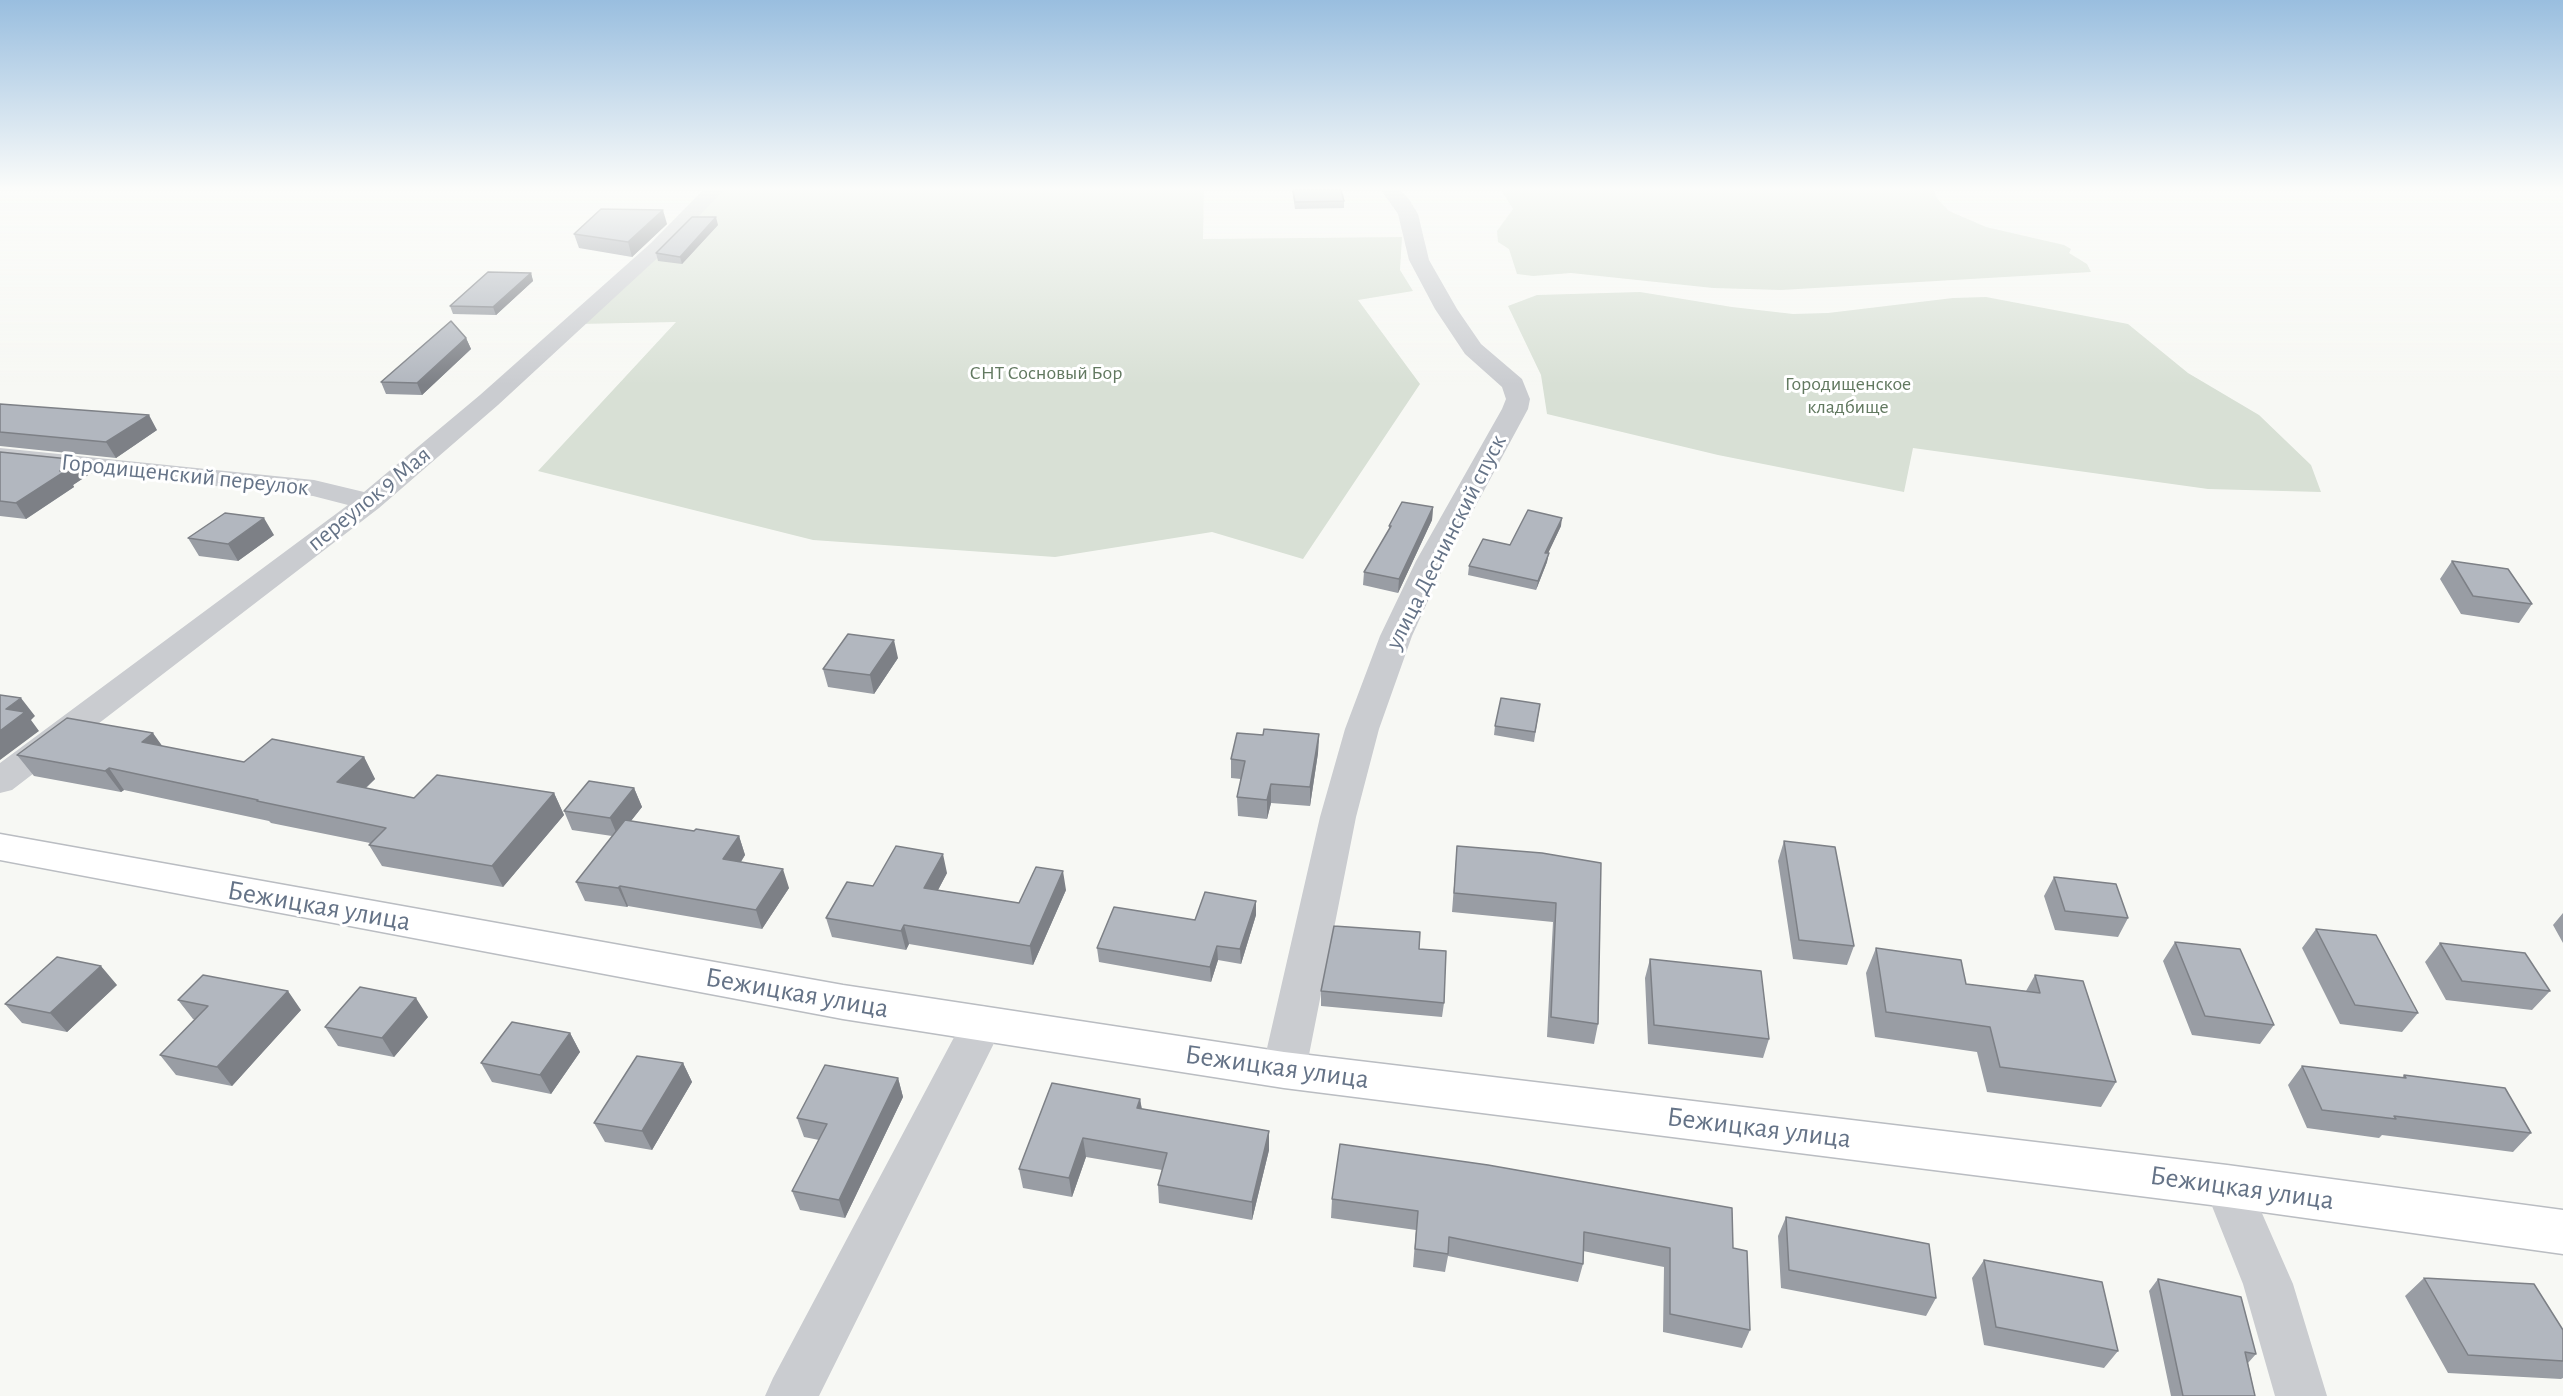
<!DOCTYPE html>
<meta charset="utf-8">
<style>
body{margin:0}
canvas{display:block;background:#f7f8f4}
</style>
<canvas width="2563" height="1396"></canvas>
<script>
const g = document.querySelector('canvas').getContext('2d');
g.lineJoin = 'round';
function fill(path, color) { g.fillStyle = color; g.fill(path, 'evenodd'); }
const shape = rows => new Path2D(rows.map(r => 'M' + r).join(''));
function trace(path, color, width, dash) { g.strokeStyle = color; g.lineWidth = width; g.lineCap = dash ? 'butt' : 'round'; g.setLineDash(dash || []); g.stroke(path); }
function drawText(font, color, halo, rows, align = 'center') {
  g.font = font + ' "Alegreya Sans",sans-serif'; g.lineWidth = 6; g.setLineDash([]); g.textBaseline = 'middle'; g.strokeStyle = halo; g.fillStyle = color; for (const [text, x, y, turn = 0] of rows) {
    g.save(); g.translate(x, y); g.rotate((+turn || 0) * Math.PI / 180); g.textAlign = isNaN(turn) ? turn : align; if (halo) g.strokeText(text, 0, 0); g.fillText(text, 0, 0); g.restore();
  }
}
fill(shape([
 [723,190,1204,190,1203,239,1402,237,1400,270,1413,291,1358,300,1420,384,1303,559,1212,532,1055,557,813,540,538,471,676,322,579,324],
 [1501,190,1934,190,1936,197,1949,211,1986,227,2064,245,2071,249,2069,253,2087,264,2091,272,1781,290,1713,288,1571,273,1533,276,1517,274,1509,249,1498,242,1497,231,1513,209],
 [1640,292,1732,307,1793,314,1828,313,1953,298,1986,297,2128,324,2188,373,2259,415,2311,465,2321,492,2208,489,1913,448,1904,492,1718,455,1547,414,1541,375,1508,306,1537,295]
]), '#d8e0d5');
const primary = shape([
 [0,834,843,985,1284,1052,2227,1165,2563,1210,2563,1254,2227,1207,1284,1088,843,1019,0,860,0,834]
]);
trace(primary, '#babdc2', 3);
fill(shape([
 [703,190,724,190,665,251,498,405,379,508,12,790,0,793,0,763,348,505,313,496,0,464,0,448,314,480,364,492,480,395,651,243,703,190],
 [1381,190,1400,190,1409,199,1418,214,1429,260,1457,309,1481,344,1522,379,1530,399,1528,409,1446,561,1412,636,1379,729,1356,817,1306,1070,1299,1083,1284,1088,1269,1083,1262,1070,1320,817,1345,729,1380,636,1416,561,1502,409,1506,399,1502,387,1465,354,1435,309,1409,260,1398,214,1381,190],
 [983,1006,998,1011,1004,1023,819,1396,765,1396,773,1378,968,1011,983,1006],
 [2227,1165,2243,1171,2250,1186,2293,1284,2327,1396,2275,1396,2243,1284,2204,1186,2211,1171,2227,1165]
]), '#caccd0');
fill(primary, '#fff');
fill(shape([
 [1292,190,1341,190,1344,201,1344,208,1295,209],
 [667,224,632,257,579,248,574,234],
 [718,225,682,264,658,261,656,253],
 [531,273,533,281,496,315,453,314,450,306],
 [466,338,471,349,422,395,386,394,381,382],
 [0,404,157,430,116,458,0,446],
 [0,452,79,460,88,475,73,485,74,487,26,519,0,516],
 [1433,507,1432,520,1398,593,1363,585,1364,572,1389,530,1389,526],
 [1561,526,1548,553,1547,562,1536,590,1468,575,1469,566,1510,545],
 [274,535,238,561,199,556,188,538],
 [2452,561,2532,604,2519,623,2461,614,2440,579],
 [898,658,874,694,828,687,823,669],
 [1540,704,1534,742,1494,735,1495,726],
 [1319,734,1318,753,1310,806,1271,803,1267,819,1238,816,1237,797,1241,779,1231,778,1231,759,1263,735],
 [162,746,244,762,364,757,375,779,366,788,414,798,554,793,564,815,503,887,382,866,369,845,370,843,271,823,269,821,124,790,121,792,34,776,17,755],
 [634,788,642,807,631,821,694,831,739,836,745,855,741,862,789,888,762,929,628,906,627,907,585,901,576,882,612,836,572,830,564,811],
 [1784,841,1854,946,1847,965,1793,959,1778,861],
 [1457,846,1601,863,1598,1024,1594,1044,1547,1037,1553,922,1452,912],
 [947,873,938,890,1019,903,1066,890,1033,965,909,944,906,950,832,937,826,918,873,886],
 [2054,877,2128,918,2118,937,2055,930,2044,896],
 [1256,901,1256,915,1241,964,1218,960,1211,982,1099,962,1097,948,1195,920],
 [2563,913,2563,943,2553,925],
 [2316,929,2418,1013,2402,1032,2340,1024,2302,948],
 [2175,942,2274,1025,2260,1044,2192,1035,2163,961],
 [2440,943,2550,991,2532,1010,2446,1000,2425,962],
 [1876,948,1966,984,2026,991,2035,975,2116,1082,2101,1107,1987,1092,1977,1052,1875,1037,1866,973],
 [1419,949,1444,1003,1442,1017,1321,1006,1321,991],
 [1650,959,1769,1039,1763,1058,1648,1044,1645,978],
 [117,985,67,1032,22,1023,5,1004],
 [178,1000,301,1010,232,1086,176,1075,160,1055,195,1020,193,1019],
 [428,1017,394,1057,338,1046,325,1027],
 [570,1033,580,1052,551,1094,492,1082,481,1063],
 [683,1063,692,1082,652,1150,605,1142,594,1123],
 [2302,1066,2402,1078,2404,1075,2531,1133,2513,1152,2382,1135,2379,1138,2307,1128,2288,1085],
 [898,1078,903,1097,845,1218,800,1210,792,1191,819,1140,804,1137,797,1118],
 [1140,1099,1142,1109,1269,1131,1269,1150,1252,1220,1159,1203,1158,1185,1162,1170,1086,1157,1072,1197,1023,1188,1019,1169],
 [1332,1199,1733,1248,1750,1330,1742,1348,1663,1332,1664,1267,1583,1251,1583,1264,1578,1282,1448,1256,1445,1272,1413,1267,1416,1230,1331,1218],
 [1786,1217,1936,1298,1926,1316,1781,1288,1778,1236],
 [1984,1260,2118,1351,2104,1368,1984,1345,1972,1278],
 [2424,1278,2563,1330,2563,1378,2561,1379,2448,1373,2405,1296],
 [2158,1279,2256,1354,2248,1363,2255,1396,2171,1396,2149,1291]
]), '#999da4');
fill(shape([
 [663,210,667,224,632,257,628,242],
 [716,217,718,225,682,264,680,257],
 [531,273,533,281,496,315,493,307],
 [466,338,471,349,422,395,417,383],
 [149,415,157,430,116,458,106,442],
 [79,460,88,475,73,485,74,487,26,519,16,503],
 [1433,507,1432,520,1398,593,1399,579],
 [264,518,274,535,238,561,228,544],
 [1562,518,1561,526,1544,562,1545,553],
 [1549,553,1547,562,1536,590,1538,581],
 [894,640,898,658,874,694,870,675],
 [21,698,35,716,31,720,39,731,0,760,0,731,6,709],
 [153,733,168,754,142,742],
 [1319,734,1318,753,1310,806,1310,787],
 [364,757,375,779,349,803,337,782],
 [109,768,124,790,121,792,105,771],
 [1271,784,1271,803,1267,819,1267,800],
 [634,788,642,807,618,837,610,818],
 [554,793,564,815,503,887,492,866],
 [739,836,745,855,730,878,723,859],
 [943,854,947,873,929,907,924,888],
 [783,869,789,888,762,929,756,910],
 [1063,871,1066,890,1033,965,1030,946],
 [620,886,628,906,627,907,618,888],
 [1256,901,1256,915,1241,964,1240,949],
 [904,925,909,944,906,950,901,931],
 [1217,946,1218,960,1211,982,1210,967],
 [101,966,117,985,67,1032,50,1013],
 [288,991,301,1010,232,1086,217,1067],
 [416,998,428,1017,394,1057,382,1038],
 [570,1033,580,1052,551,1094,540,1075],
 [683,1063,692,1082,652,1150,642,1131],
 [898,1078,903,1097,845,1218,839,1200],
 [1140,1099,1143,1118,1137,1108],
 [1269,1131,1269,1150,1252,1220,1252,1202],
 [1083,1138,1086,1157,1072,1197,1069,1178]
]), '#7d8086');
const building = shape([
 [1293,190,1341,190,1344,201,1295,202,1293,190],
 [601,209,663,210,628,242,574,234,601,209],
 [692,217,716,217,680,257,656,253,692,217],
 [488,272,531,273,493,307,450,306,488,272],
 [451,321,466,338,417,383,381,382,451,321],
 [0,404,149,415,106,442,0,432,0,404],
 [0,452,79,460,60,471,64,472,16,503,0,501,0,452],
 [1402,502,1433,507,1399,579,1364,572,1391,526,1389,526,1402,502],
 [1528,510,1562,518,1545,553,1549,553,1538,581,1469,566,1483,539,1510,545,1528,510],
 [225,513,264,518,228,544,188,538,225,513],
 [2452,561,2508,569,2532,604,2473,596,2452,561],
 [848,634,894,640,870,675,823,669,848,634],
 [0,695,21,698,6,709,25,712,0,731,0,695],
 [1501,698,1540,704,1535,732,1495,726,1501,698],
 [67,718,153,733,142,742,244,762,272,739,364,757,337,782,414,798,437,775,554,793,492,866,369,845,386,828,257,801,258,800,109,768,105,771,17,755,67,718],
 [1264,729,1319,734,1310,787,1271,784,1267,800,1237,797,1245,761,1231,759,1237,733,1263,735,1264,729],
 [589,781,634,788,610,818,564,811,589,781],
 [625,820,694,831,696,829,739,836,723,859,783,869,756,910,620,886,618,888,576,882,625,820],
 [1784,841,1835,847,1854,946,1799,940,1784,841],
 [896,846,943,854,924,888,1019,903,1036,867,1063,871,1030,946,904,925,901,931,826,918,847,882,873,886,896,846],
 [1457,846,1542,853,1601,863,1598,1024,1551,1017,1556,903,1454,893,1457,846],
 [2054,877,2116,884,2128,918,2065,911,2054,877],
 [1205,892,1256,901,1240,949,1217,946,1210,967,1097,948,1114,907,1195,920,1205,892],
 [1334,926,1420,932,1419,949,1446,951,1444,1003,1321,991,1334,926],
 [2316,929,2376,935,2418,1013,2355,1005,2316,929],
 [2175,942,2240,949,2274,1025,2205,1016,2175,942],
 [2440,943,2525,953,2550,991,2462,981,2440,943],
 [1876,948,1961,960,1966,984,2040,993,2035,975,2083,981,2116,1082,2000,1067,1990,1027,1886,1012,1876,948],
 [57,957,101,966,50,1013,5,1004,57,957],
 [1650,959,1761,971,1769,1039,1654,1025,1650,959],
 [203,975,288,991,217,1067,160,1055,208,1006,178,1000,203,975],
 [360,987,416,998,382,1038,325,1027,360,987],
 [512,1022,570,1033,540,1075,481,1063,512,1022],
 [637,1056,683,1063,642,1131,594,1123,637,1056],
 [825,1065,898,1078,839,1200,792,1191,827,1124,797,1118,825,1065],
 [2302,1066,2406,1078,2404,1075,2505,1088,2531,1133,2394,1116,2396,1119,2322,1110,2302,1066],
 [1052,1083,1140,1099,1137,1108,1269,1131,1252,1202,1158,1185,1167,1153,1083,1138,1069,1178,1019,1169,1052,1083],
 [1340,1144,1488,1165,1732,1208,1733,1248,1747,1251,1750,1330,1670,1314,1670,1248,1584,1232,1583,1264,1449,1237,1448,1254,1415,1249,1418,1211,1332,1199,1340,1144],
 [1786,1217,1929,1244,1936,1298,1789,1270,1786,1217],
 [1984,1260,2102,1282,2118,1351,1996,1327,1984,1260],
 [2424,1278,2534,1284,2563,1330,2563,1361,2468,1355,2424,1278],
 [2158,1279,2241,1297,2256,1354,2245,1352,2255,1396,2183,1396,2158,1279]
]);
fill(building, '#b2b7bf');
trace(building, '#7d8086', 1.5);
const sky = g.createLinearGradient(0, 0, 0, 385);
sky.addColorStop(0, '#99bedf');
sky.addColorStop(0.49, '#fbfcfa');
sky.addColorStop(1, '#fbfcfa00');
g.fillStyle = sky;
g.fillRect(0, 0, 2563, 385);
drawText('20px', '#627960', '#fff', [
 ["СНТ Сосновый Бор",1046,373],
 ["Городищенское",1848,384],
 ["кладбище",1848,407]
]);
drawText('24px', '#657387', '#fff', [
 ["Городищенский переулок",185,475,6],
 ["переулок 9 Мая",369,499,-39],
 ["улица Деснинский спуск",1446,542,-63]
]);
drawText('28px', '#657387', '#fff', [
 ["Бежицкая улица",319,906,10],
 ["Бежицкая улица",797,993,10],
 ["Бежицкая улица",1277,1067,8],
 ["Бежицкая улица",1759,1128,7],
 ["Бежицкая улица",2242,1188,8]
]);
</script>
